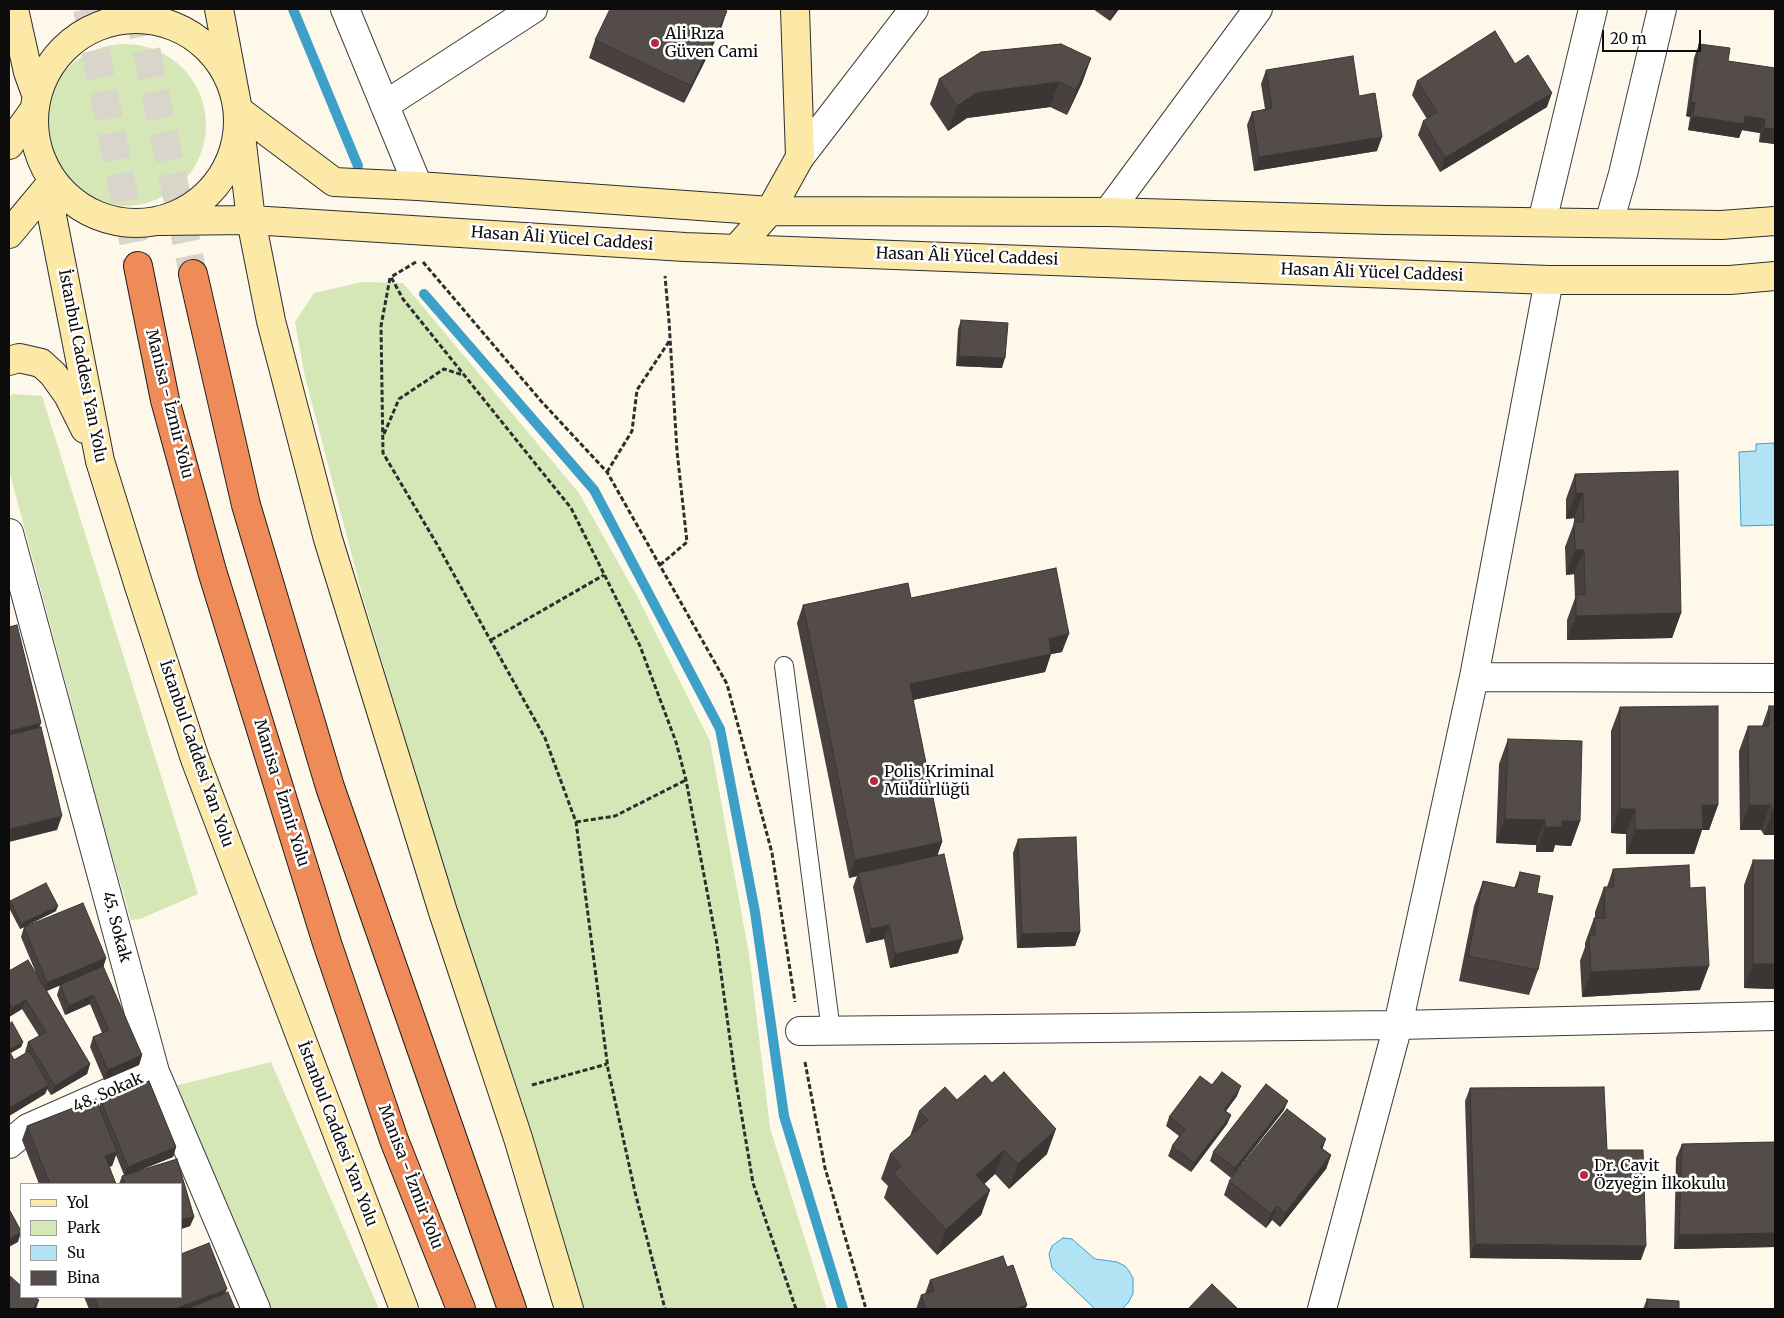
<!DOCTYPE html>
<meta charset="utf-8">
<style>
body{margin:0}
#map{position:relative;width:1784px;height:1318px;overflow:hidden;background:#fef8eb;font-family:Merriweather,serif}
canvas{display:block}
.frame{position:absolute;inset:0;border:10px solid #0c0c0c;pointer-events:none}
.legend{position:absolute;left:20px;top:1183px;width:162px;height:115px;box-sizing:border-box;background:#fff;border:1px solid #9e9e9e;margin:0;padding:6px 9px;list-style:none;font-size:15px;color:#0c0c0c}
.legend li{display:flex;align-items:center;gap:10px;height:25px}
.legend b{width:25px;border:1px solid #9e9e9e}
.scale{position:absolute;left:1602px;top:30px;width:99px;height:22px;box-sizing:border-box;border:2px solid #0c0c0c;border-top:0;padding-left:6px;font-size:15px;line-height:18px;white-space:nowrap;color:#0c0c0c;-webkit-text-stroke:4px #fff;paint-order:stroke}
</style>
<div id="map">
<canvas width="1784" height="1318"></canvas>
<div class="frame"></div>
<ul class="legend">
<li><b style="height:6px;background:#fce9a8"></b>Yol</li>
<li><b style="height:14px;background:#d5e7b7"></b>Park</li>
<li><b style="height:14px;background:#b2e3f4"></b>Su</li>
<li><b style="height:14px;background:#544c49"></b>Bina</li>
</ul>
<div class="scale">20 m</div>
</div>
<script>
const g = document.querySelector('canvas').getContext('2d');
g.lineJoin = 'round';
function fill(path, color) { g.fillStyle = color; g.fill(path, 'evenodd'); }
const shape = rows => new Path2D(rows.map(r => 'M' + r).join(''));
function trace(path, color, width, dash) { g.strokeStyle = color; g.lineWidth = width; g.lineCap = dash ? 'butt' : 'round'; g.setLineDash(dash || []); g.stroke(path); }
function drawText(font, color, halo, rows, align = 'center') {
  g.font = font + ' Merriweather,serif'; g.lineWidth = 5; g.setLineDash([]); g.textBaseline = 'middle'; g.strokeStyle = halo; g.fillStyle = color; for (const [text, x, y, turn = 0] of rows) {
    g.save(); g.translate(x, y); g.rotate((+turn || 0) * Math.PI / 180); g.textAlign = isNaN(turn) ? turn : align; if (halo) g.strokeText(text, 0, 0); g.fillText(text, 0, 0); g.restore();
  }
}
fill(shape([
 '44 125a81 81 0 1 1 162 0a81 81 0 1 1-162 0Z',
 [362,282,403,283,579,493,636,594,710,741,749,954,770,1128,827,1309,580,1309,530,1140,438,849,362,594,305,377,295,322,314,293],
 [13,394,42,396,198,894,140,919,131,920,103,823,9,470,9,397],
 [271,1062,379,1309,266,1309,174,1086]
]), '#d5e7b7');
const water = shape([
 [1774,443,1775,454,1775,525,1741,526,1739,452,1756,451,1756,444,1774,443],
 [1063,1238,1072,1239,1095,1259,1117,1262,1125,1266,1129,1271,1133,1278,1133,1294,1128,1303,1122,1309,1095,1309,1052,1268,1049,1254,1052,1246,1063,1238]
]);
fill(water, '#b2e3f4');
trace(water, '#3ca0c8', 1);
trace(shape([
 [293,9,358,166],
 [424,294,594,490,720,729,755,912,784,1116,843,1309]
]), '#3ca0c8', 10);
trace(shape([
 [87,9,138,266],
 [138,9,193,274]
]), '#dad5ca', 28, [28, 14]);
const lane = shape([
 [784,666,831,1031]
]);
const street = shape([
 [345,9,418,186],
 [385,105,533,9],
 [800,157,914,9],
 [1108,212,1258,9],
 [1542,222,1593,9],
 [1609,223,1623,174,1662,9],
 [9,533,155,1072,256,1309],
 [1474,677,1775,678],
 [800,1031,1398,1025,1775,1016],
 [9,1144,28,1128,155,1072],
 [1322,1309,1398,1025,1474,677,1549,280]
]);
const secondary = shape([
 [14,9,28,72,36,94],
 [219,9,238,110,251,220,271,321,328,539,443,912,518,1138,569,1309],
 '34 121a102 102 0 1 1 204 0a102 102 0 1 1-204 0Z',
 [238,110,334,182,418,186,770,211,1108,212,1385,220,1721,225,1775,221],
 [9,145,34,110],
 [53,181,52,216,100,461,138,583,195,759,404,1309],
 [159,221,251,220,685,247,1549,280,1730,280,1775,276],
 [9,234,53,181],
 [736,249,770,211,800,157,795,9],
 [9,361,19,358,41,363,53,374,68,395,85,429]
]);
const highway = shape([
 [138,266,165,400,212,571,327,943,394,1140,461,1309],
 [193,274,246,505,330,787,512,1309]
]);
trace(lane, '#3f3f3f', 20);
trace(street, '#3f3f3f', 30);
trace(secondary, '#2e2e2e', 30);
trace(highway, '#1d1d1d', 30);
trace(shape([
 [416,262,391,277,403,299,571,508,640,646,676,742,686,780,717,944,735,1076,753,1183,796,1309],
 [423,262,541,401,607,472,727,684,772,853,795,1002],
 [390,278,381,326,383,453,438,546,545,738,576,822,608,1069,635,1192,665,1309],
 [384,434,399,399,444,369,463,375],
 [607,472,632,431,637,390,670,340],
 [660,565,687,542,677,451,669,321,665,276],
 [491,640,604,575],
 [576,822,615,816,686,780],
 [805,1062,825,1168,866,1309],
 [532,1085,607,1064]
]), '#2e2e2e', 3, [5, 2.5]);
trace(lane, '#fff', 18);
trace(street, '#fff', 28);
trace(secondary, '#fce9a8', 28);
trace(highway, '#ef8b58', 28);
fill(shape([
 [1093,9,1119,9,1110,21],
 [721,29,684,103,589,58,595,40],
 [1699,44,1728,61,1775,68,1775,144,1759,142,1760,133,1742,130,1739,138,1688,130,1690,117,1686,116,1694,58],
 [1091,58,1082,83,1067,115,1050,107,967,118,948,131,930,104,939,79],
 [1515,64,1547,107,1440,172,1418,135,1423,121,1427,119,1412,95,1417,81],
 [1266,70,1359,96,1377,151,1254,171,1247,125,1252,112,1265,109,1261,84],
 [961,320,1002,368,956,366,958,329],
 [1575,474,1681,613,1672,638,1567,640,1567,620,1575,598,1574,574,1566,575,1565,547,1574,523,1574,518,1566,519,1566,499],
 [911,598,1062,652,1051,654,1045,672,913,700,942,842,937,855,958,953,890,968,884,939,866,943,853,887,857,876,849,878,797,623,803,605],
 [1769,706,1775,706,1775,835,1764,835,1761,830,1740,830,1739,751,1748,726,1762,726],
 [1620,707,1718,805,1709,830,1702,830,1694,854,1626,854,1626,834,1611,833,1611,731],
 [1508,739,1580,821,1571,846,1555,845,1553,852,1536,852,1536,845,1496,843,1499,764],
 [1018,839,1080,932,1075,946,1017,948,1013,853],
 [1753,860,1775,989,1744,988,1744,885],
 [1613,869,1690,888,1700,990,1582,997,1580,961,1585,947,1585,943,1594,918,1595,918,1595,912,1604,887,1607,887],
 [1520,872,1537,893,1538,970,1529,995,1459,981,1474,906,1483,881,1514,888],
 [10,901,56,911,20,929,9,908],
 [24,927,106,958,103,967,142,1055,139,1065,104,1080,90,1047,93,1037,102,1033,90,1004,65,1015,57,995,60,985,47,991,90,1064,87,1074,51,1095,47,1089,45,1094,9,1116,9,1024,23,1042,21,1047,10,1053,14,1060,26,1053,25,1052,28,1042,39,1036,22,1009,9,1017,9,971,36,973,21,937],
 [149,1081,176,1147,173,1157,136,1172,177,1159,194,1217,190,1226,181,1229,181,1184,119,1184,122,1176,124,1175,116,1155,112,1166,109,1166,116,1184,39,1184,22,1140,27,1126,96,1099,99,1107,101,1101],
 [1212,1085,1237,1096,1226,1111,1231,1115,1227,1124,1191,1172,1168,1156,1172,1146,1179,1136,1166,1126,1169,1117],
 [1470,1088,1607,1150,1641,1260,1470,1258,1465,1101],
 [957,1100,1047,1154,1009,1189,995,1174,984,1184,990,1190,981,1215,937,1255,884,1198,888,1186,881,1179,890,1154,910,1136,919,1111],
 [1284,1110,1231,1178,1210,1161,1213,1152],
 [1775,1142,1775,1247,1674,1249,1676,1158,1682,1144],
 [1323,1149,1331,1155,1326,1169,1280,1227,1272,1220,1266,1228,1224,1195,1229,1181],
 [1007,1267,1027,1305,1025,1309,916,1309,921,1295,925,1294,930,1280],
 [225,1294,235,1309,89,1309,84,1297,181,1297],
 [1647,1299,1679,1309,1643,1309]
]), '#48413f');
fill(shape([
 [1114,9,1119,9,1110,21],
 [727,11,721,29,684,103,691,86],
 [1091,58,1082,83,1067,115,1076,90],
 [1059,82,1050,107,967,118,948,131,957,106,976,93],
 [1552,93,1547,107,1440,172,1445,158],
 [1691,102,1695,103,1690,117,1686,116],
 [1693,116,1745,116,1765,119,1760,133,1742,130,1739,138,1688,130],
 [1764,128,1775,129,1775,144,1759,142],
 [1382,137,1377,151,1254,171,1259,157],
 [959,356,1005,358,1002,368,956,366],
 [1583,493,1574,518,1566,519,1576,494],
 [1575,550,1584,550,1574,574,1566,575],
 [1681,613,1672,638,1567,640,1576,616],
 [1069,634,1062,652,1042,656,1049,638],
 [1051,654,1045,672,903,702,910,684],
 [41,723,36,737,9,743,9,731],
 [1702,805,1718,805,1709,830,1702,830,1694,854,1626,854,1635,830],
 [1749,805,1770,805,1761,830,1740,830],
 [1620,809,1635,809,1626,834,1611,833],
 [1773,810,1775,810,1775,835,1764,835],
 [62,816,57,830,9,842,9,829],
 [1505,819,1545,820,1536,845,1496,843],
 [1562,821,1580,821,1571,846,1555,845,1553,852,1536,852,1545,827],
 [942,842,936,860,858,873,857,876,849,878,855,860],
 [58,906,56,911,20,929,21,924],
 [889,925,884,939,866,943,871,929],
 [1080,932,1075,946,1017,948,1022,934],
 [963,939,958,953,890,968,895,954],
 [106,958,103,968,44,992,47,983],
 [1753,964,1775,964,1775,989,1744,988],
 [1709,966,1700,990,1582,997,1591,972],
 [93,995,90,1004,65,1015,69,1006],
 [26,1000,22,1009,9,1017,12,1008],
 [23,1042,21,1047,9,1054,9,1050],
 [142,1055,139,1065,104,1080,108,1070],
 [90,1064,87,1074,51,1095,55,1086],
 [49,1085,45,1094,9,1116,9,1108],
 [1241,1086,1237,1096,1220,1119,1224,1110],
 [1288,1101,1284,1110,1231,1178,1235,1168],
 [1231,1115,1227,1124,1191,1172,1194,1163],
 [1056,1129,1047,1154,1009,1189,1018,1164],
 [1326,1139,1321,1153,1320,1147],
 [176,1147,173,1157,124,1176,128,1167],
 [1004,1150,995,1174,967,1200,976,1175],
 [117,1152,112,1166,100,1170,105,1156],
 [1331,1155,1326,1169,1280,1227,1285,1213],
 [990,1190,981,1215,937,1255,946,1230],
 [1277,1206,1272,1220,1266,1228,1271,1214],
 [194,1217,190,1226,181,1229,181,1220],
 [21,1232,18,1242,9,1247,9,1239],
 [1775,1233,1775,1247,1674,1249,1679,1235],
 [1475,1244,1646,1246,1641,1260,1470,1258],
 [227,1289,221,1303,205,1309,175,1309],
 [39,1300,36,1309,32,1309],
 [1027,1305,1025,1309,1015,1309]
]), '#3b3533');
const building = shape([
 [610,9,722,9,727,11,691,86,595,40,610,9],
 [1495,31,1515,64,1528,55,1552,93,1445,158,1423,121,1437,112,1417,81,1495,31],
 [1061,44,1091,58,1076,90,1059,82,976,93,957,106,939,79,981,52,1061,44],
 [1699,44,1730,48,1728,61,1775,68,1775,129,1764,128,1765,119,1745,116,1744,124,1693,116,1695,103,1691,102,1699,44],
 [1353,56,1359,96,1375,93,1382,137,1259,157,1252,112,1272,108,1266,70,1353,56],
 [961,320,1008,323,1005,358,959,356,961,320],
 [1678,471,1681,613,1576,616,1576,595,1585,594,1584,550,1575,550,1574,522,1584,522,1583,493,1576,494,1575,474,1678,471],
 [1056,568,1069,634,1049,638,1051,654,910,684,942,842,855,860,803,605,908,583,911,598,1056,568],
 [17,625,41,723,9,731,9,627,17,625],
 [1718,706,1718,805,1702,805,1703,829,1635,830,1635,809,1620,809,1620,707,1718,706],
 [1769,706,1775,706,1775,810,1773,810,1770,805,1749,805,1748,726,1769,726,1769,706],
 [41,727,62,816,9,829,9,735,41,727],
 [1508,739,1582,741,1580,821,1562,821,1562,827,1545,827,1545,820,1505,819,1508,739],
 [1076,837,1080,932,1022,934,1018,839,1076,837],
 [944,854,963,939,895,954,889,925,871,929,858,873,944,854],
 [1753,860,1775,860,1775,964,1753,964,1753,860],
 [1689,865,1690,888,1705,887,1709,966,1591,972,1589,936,1595,935,1594,918,1605,918,1604,887,1614,887,1613,869,1689,865],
 [1520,872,1540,876,1537,893,1553,896,1538,970,1468,956,1483,881,1516,888,1520,872],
 [46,883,58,906,21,924,10,901,46,883],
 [83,903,106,958,47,983,24,927,83,903],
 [28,960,90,1064,55,1086,28,1042,46,1032,26,1000,12,1008,9,1002,9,971,28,960],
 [103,966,142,1055,108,1070,93,1037,109,1030,93,995,69,1006,60,985,103,966],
 [12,1022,23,1042,9,1050,9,1024,12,1022],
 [9,1050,14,1060,29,1051,49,1085,9,1108,9,1050],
 [1004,1072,1056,1129,1018,1164,1004,1150,976,1175,990,1190,946,1230,893,1173,901,1166,890,1154,928,1120,919,1111,945,1087,957,1100,985,1075,992,1083,1004,1072],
 [1222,1072,1241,1086,1224,1110,1231,1115,1194,1163,1172,1146,1185,1129,1169,1117,1200,1076,1212,1085,1222,1072],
 [149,1081,176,1147,128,1167,101,1101,149,1081],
 [1266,1084,1288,1101,1235,1168,1213,1152,1266,1084],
 [1604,1087,1607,1150,1643,1150,1646,1246,1475,1244,1470,1088,1604,1087],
 [96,1099,117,1152,105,1156,116,1184,50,1184,27,1126,96,1099],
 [1287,1109,1326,1139,1320,1147,1331,1155,1285,1213,1277,1206,1271,1214,1229,1181,1287,1109],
 [1775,1142,1775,1233,1679,1235,1682,1144,1775,1142],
 [177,1159,194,1217,181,1220,181,1184,125,1184,122,1176,177,1159],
 [9,1209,21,1231,21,1232,9,1239,9,1209],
 [209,1243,227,1289,175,1309,99,1309,94,1297,181,1297,181,1254,209,1243],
 [1003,1256,1007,1267,1013,1265,1027,1305,1015,1309,926,1309,921,1295,934,1291,930,1280,1003,1256],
 [9,1275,21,1286,21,1297,35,1297,39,1300,32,1309,9,1309,9,1275],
 [1212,1284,1238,1309,1188,1309,1212,1284],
 [228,1292,235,1309,187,1309,228,1292],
 [1647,1299,1679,1301,1679,1309,1647,1309,1647,1299]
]);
fill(building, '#544c49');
trace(building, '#3b3533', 1);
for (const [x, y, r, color] of [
 [655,43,5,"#b62941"],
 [874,781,5,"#b62941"],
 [1584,1175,5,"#b62941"]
]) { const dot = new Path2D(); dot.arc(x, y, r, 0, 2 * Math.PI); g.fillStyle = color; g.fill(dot); trace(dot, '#fff', 2); }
drawText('16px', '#0c0c0c', '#fff', [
 ["Ali Rıza",665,34],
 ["Güven Cami",665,52],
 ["Polis Kriminal",884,772],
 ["Müdürlüğü",884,790],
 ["Dr. Cavit",1594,1166],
 ["Özyeğin İlkokulu",1594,1184]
], 'left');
drawText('16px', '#0c0c0c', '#fff', [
 ["Hasan Âli Yücel Caddesi",562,239,4],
 ["Hasan Âli Yücel Caddesi",967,257,2],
 ["Hasan Âli Yücel Caddesi",1372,273,2],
 ["İstanbul Caddesi Yan Yolu",82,366,79],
 ["Manisa - İzmir Yolu",169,404,76],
 ["İstanbul Caddesi Yan Yolu",196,754,71],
 ["Manisa - İzmir Yolu",281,793,73],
 ["45. Sokak",116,927,75],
 ["48. Sokak",108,1093,-24],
 ["İstanbul Caddesi Yan Yolu",337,1134,69],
 ["Manisa - İzmir Yolu",410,1177,69]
]);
</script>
